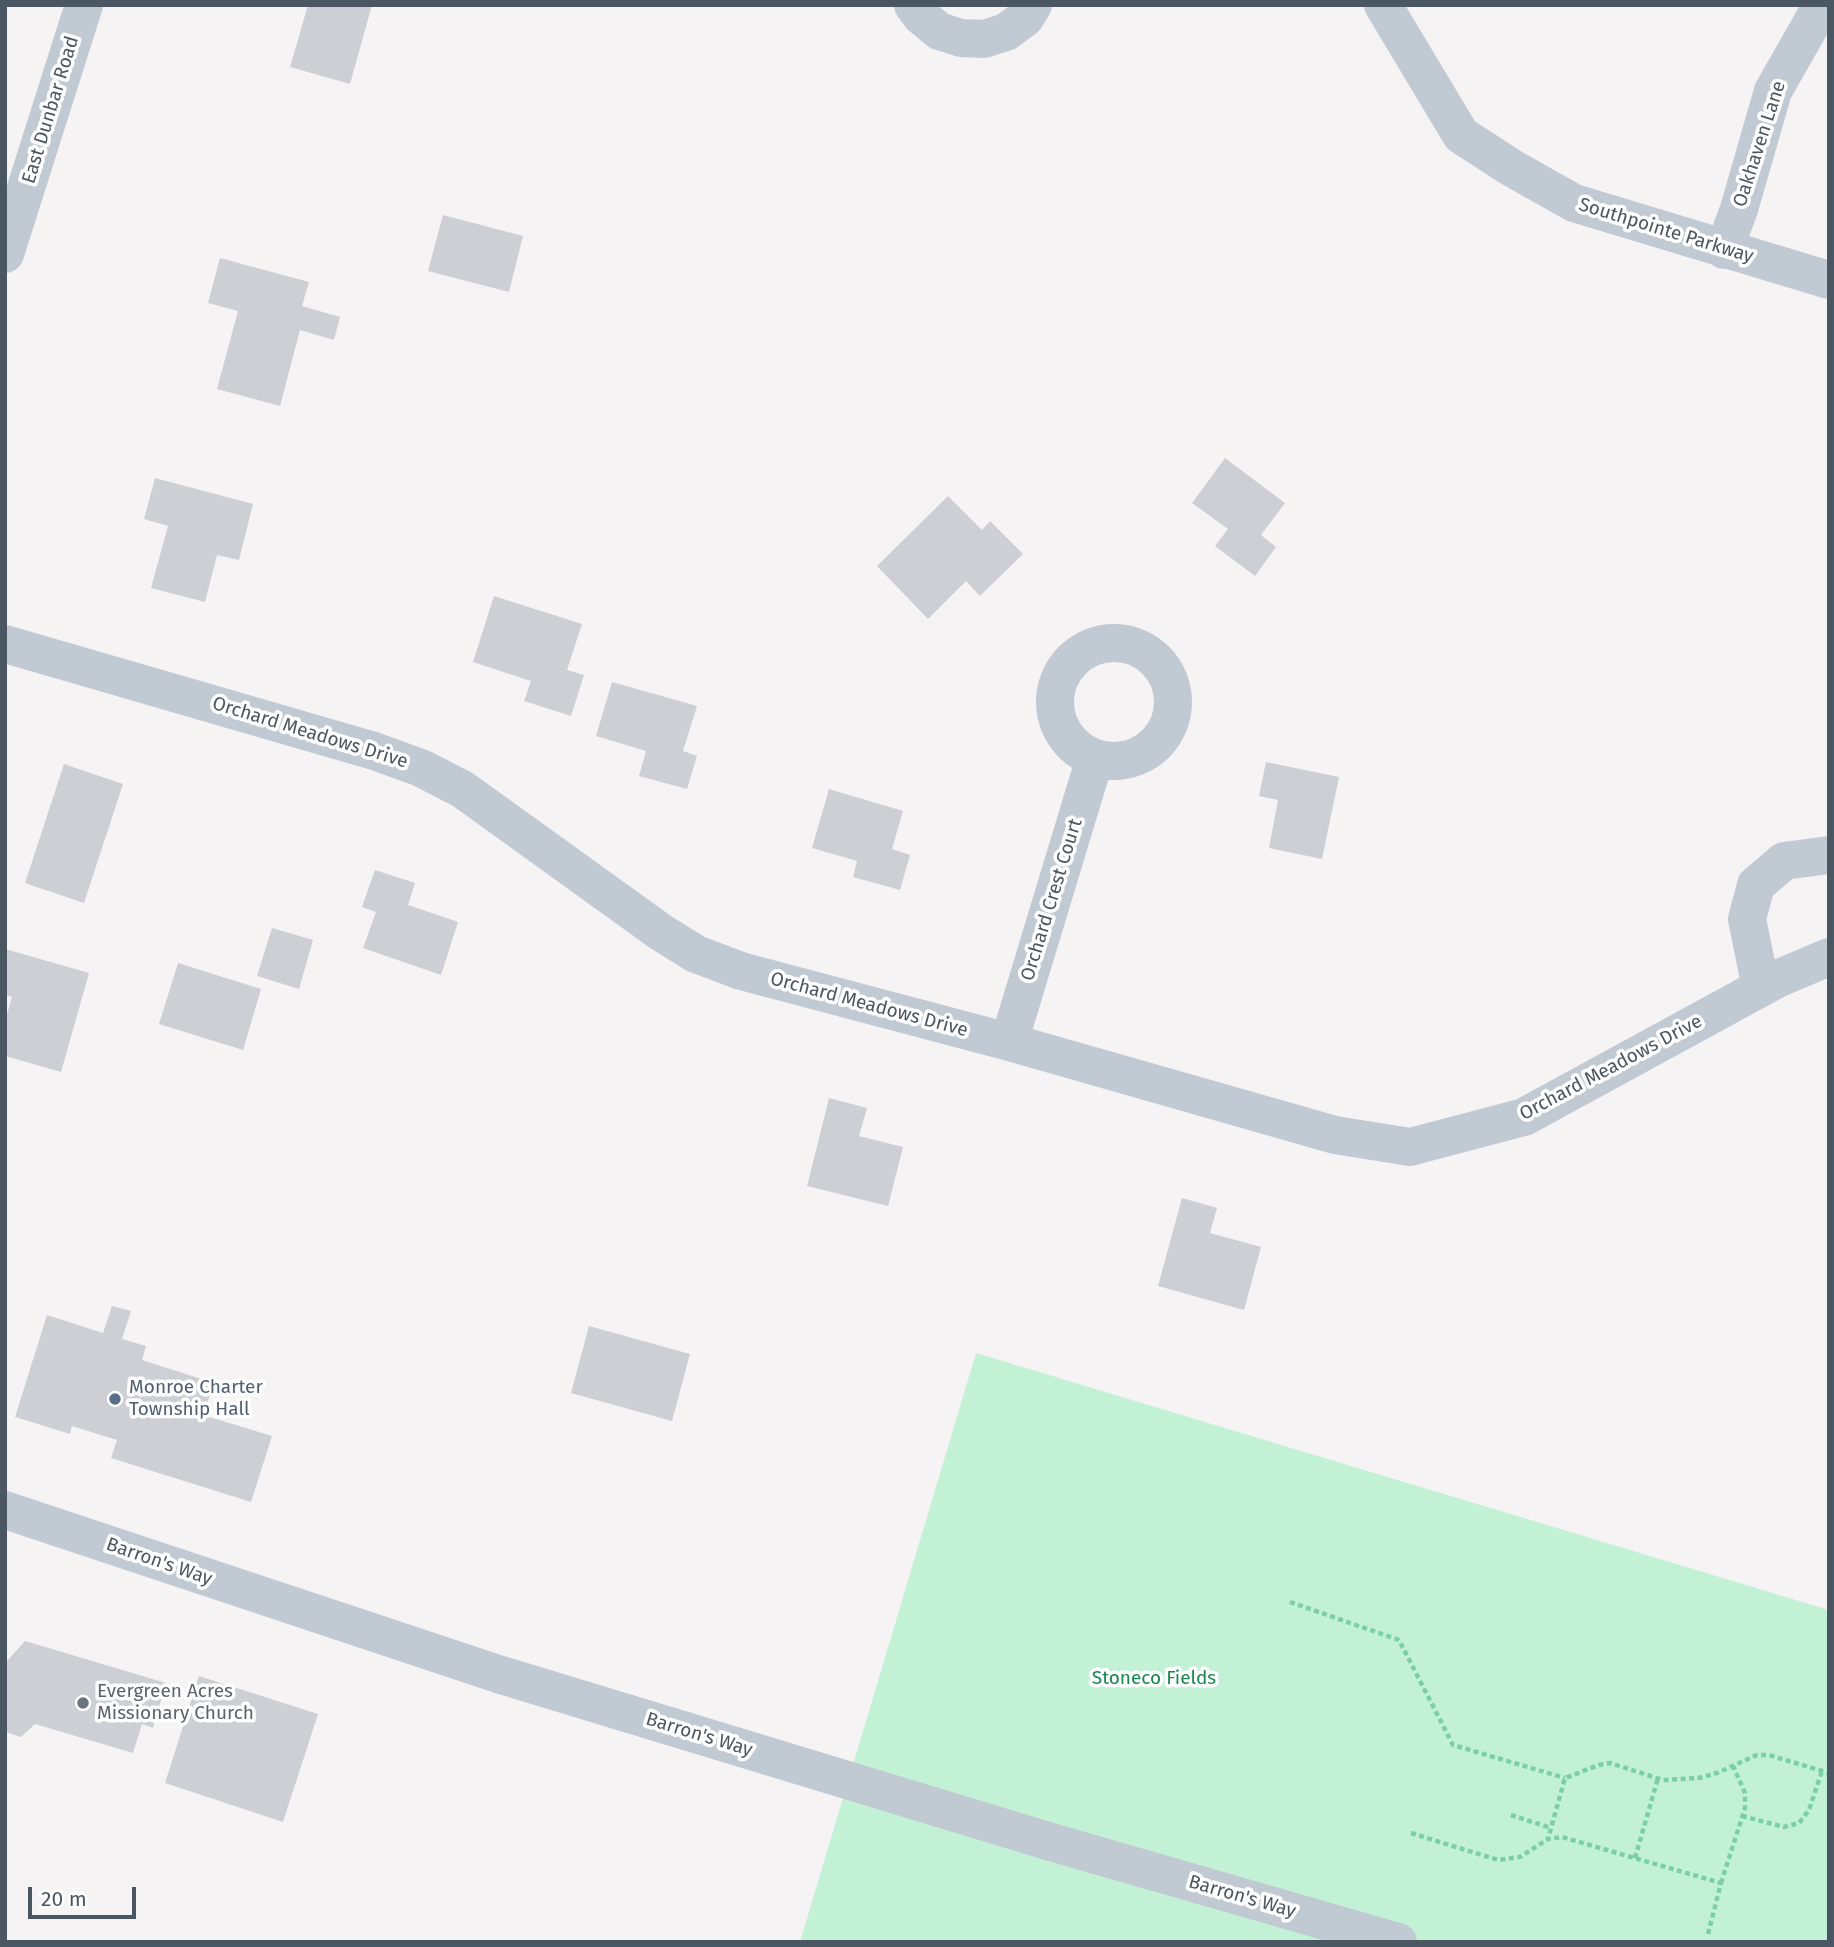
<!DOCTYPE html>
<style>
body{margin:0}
#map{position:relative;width:1834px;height:1947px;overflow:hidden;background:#f5f3f3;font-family:"Fira Sans",sans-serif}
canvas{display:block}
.frame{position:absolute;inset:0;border:7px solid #4a5661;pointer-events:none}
.scale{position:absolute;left:28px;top:1887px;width:108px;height:32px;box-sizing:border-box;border:4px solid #4a5661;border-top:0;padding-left:9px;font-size:21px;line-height:24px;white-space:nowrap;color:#4a5661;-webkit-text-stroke:5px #fff;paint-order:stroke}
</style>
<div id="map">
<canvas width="1834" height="1947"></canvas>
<div class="frame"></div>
<div class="scale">20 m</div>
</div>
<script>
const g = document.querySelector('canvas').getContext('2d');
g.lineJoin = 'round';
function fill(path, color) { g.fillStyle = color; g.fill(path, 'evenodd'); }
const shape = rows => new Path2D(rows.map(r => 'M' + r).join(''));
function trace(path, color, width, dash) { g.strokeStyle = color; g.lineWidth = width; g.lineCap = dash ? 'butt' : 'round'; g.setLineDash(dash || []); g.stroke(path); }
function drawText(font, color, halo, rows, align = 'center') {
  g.font = font + ' "Fira Sans",sans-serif'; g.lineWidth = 7; g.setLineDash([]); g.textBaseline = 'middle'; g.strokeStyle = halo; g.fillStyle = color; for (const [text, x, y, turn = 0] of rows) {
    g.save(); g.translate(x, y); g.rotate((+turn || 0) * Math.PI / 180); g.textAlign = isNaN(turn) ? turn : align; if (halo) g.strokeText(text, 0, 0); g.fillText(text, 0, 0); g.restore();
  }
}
fill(shape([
 [976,1353,1829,1610,1829,1942,800,1942]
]), '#c3f1d5');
fill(shape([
 [308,5,372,5,350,84,290,67],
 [443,215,523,236,509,292,428,271],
 [220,258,309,282,302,306,340,317,334,340,300,330,280,406,217,389,238,311,208,303],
 [1225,458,1285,503,1261,535,1276,547,1255,576,1215,546,1228,529,1192,503],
 [155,478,253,504,239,560,217,555,205,602,151,588,168,526,144,519],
 [948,496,982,530,990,521,1023,554,980,596,966,581,928,619,877,566],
 [494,596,582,624,567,670,584,675,571,716,524,701,531,681,473,662],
 [612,682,697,706,683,751,697,756,687,789,639,776,646,751,596,736],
 [1266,762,1339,777,1322,859,1269,848,1278,800,1259,796],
 [64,764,123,784,84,903,25,883],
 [829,789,903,811,892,849,910,855,900,890,853,877,857,861,812,848],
 [375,870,415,883,408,905,458,922,441,975,363,948,376,912,362,907],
 [272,928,313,940,299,989,257,976],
 [5,949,89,973,61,1072,5,1056,5,1021,12,997,5,995],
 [178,963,261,989,243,1050,159,1024],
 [829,1098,867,1108,859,1136,903,1147,888,1206,807,1186],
 [1182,1198,1217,1208,1210,1233,1261,1247,1244,1310,1158,1286],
 [112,1306,131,1311,122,1339,146,1346,142,1360,214,1383,203,1415,272,1436,251,1502,111,1458,117,1440,72,1426,70,1434,15,1417,47,1315,103,1333],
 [589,1326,690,1354,672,1421,571,1393],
 [25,1641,166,1683,153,1728,142,1724,133,1753,35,1724,21,1737,5,1732,5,1658,7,1661],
 [199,1676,318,1714,283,1822,165,1783]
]), '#cdcfd5');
trace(shape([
 [1290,1602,1399,1640,1453,1745,1565,1778],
 [1511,1815,1551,1828],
 [1742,1816,1784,1827,1799,1823,1809,1810,1822,1771],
 [1411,1833,1498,1860,1520,1857,1548,1839],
 [1635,1858,1658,1778],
 [1721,1883,1745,1808,1745,1793,1733,1766],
 [1708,1934,1721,1883,1562,1837,1548,1839,1565,1778,1599,1765,1610,1763,1663,1780,1699,1778,1717,1773,1757,1755,1769,1755,1829,1773]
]), '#7ad0a6', 4.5, [5, 3.5]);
trace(shape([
 [913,5,921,16,939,31,961,38,984,39,1006,32,1025,18,1033,5],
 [1383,5,1461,135,1512,168,1574,203,1829,280],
 [1724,250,1739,209,1773,91,1822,5],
 [5,254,84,5],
 '1055 702a59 59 0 1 1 118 0a59 59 0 1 1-118 0Z',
 [5,644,374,751,421,768,462,789,662,933,696,954,741,971,1009,1042,1335,1135,1410,1147,1524,1117,1777,979,1829,957],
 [1761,988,1747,919,1756,885,1784,861,1829,855],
 [1009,1042,1095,758],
 [5,1510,498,1674,1051,1842,1398,1942]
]), '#c1cad2', 38);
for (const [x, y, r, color] of [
 [115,1399,7,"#5c6f8a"],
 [83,1703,7,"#6b7280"]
]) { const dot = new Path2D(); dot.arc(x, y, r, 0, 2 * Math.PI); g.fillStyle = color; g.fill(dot); trace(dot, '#fff', 2.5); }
drawText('19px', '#4a5661', '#fff', [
 ["East Dunbar Road",51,110,-73],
 ["Oakhaven Lane",1760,144,-72],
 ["Southpointe Parkway",1666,231,17],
 ["Orchard Meadows Drive",310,733,17],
 ["Orchard Crest Court",1052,900,-73],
 ["Orchard Meadows Drive",869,1005,15],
 ["Orchard Meadows Drive",1611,1068,-28],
 ["Barron's Way",159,1562,19],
 ["Barron's Way",699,1735,17],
 ["Barron's Way",1242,1897,16]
]);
drawText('19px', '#4e5e75', '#fff', [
 ["Monroe Charter",129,1388],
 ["Township Hall",129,1410]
], 'left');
drawText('19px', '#17864f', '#fff', [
 ["Stoneco Fields",1154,1679]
]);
drawText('19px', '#5b616d', '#fff', [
 ["Evergreen Acres",97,1692],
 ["Missionary Church",97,1714]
], 'left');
</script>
